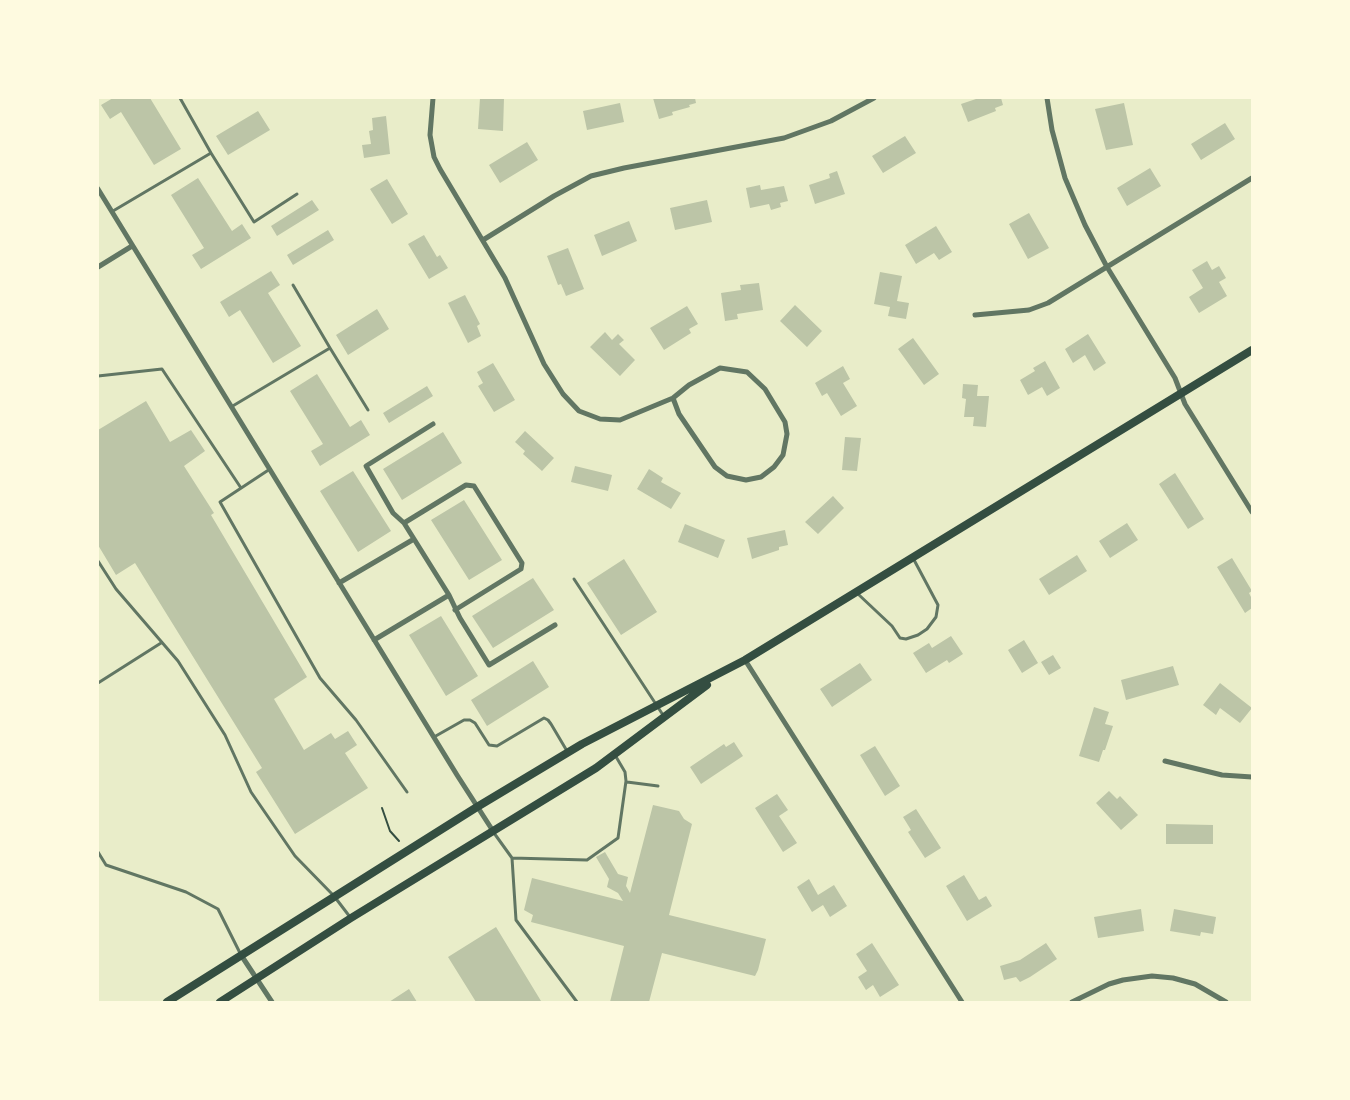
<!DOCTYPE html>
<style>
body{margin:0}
#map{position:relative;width:1350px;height:1100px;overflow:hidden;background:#e9edc9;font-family:Figtree,sans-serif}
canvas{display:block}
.frame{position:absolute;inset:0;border:99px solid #fefae0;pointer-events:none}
</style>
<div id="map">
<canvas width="1350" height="1100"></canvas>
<div class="frame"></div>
</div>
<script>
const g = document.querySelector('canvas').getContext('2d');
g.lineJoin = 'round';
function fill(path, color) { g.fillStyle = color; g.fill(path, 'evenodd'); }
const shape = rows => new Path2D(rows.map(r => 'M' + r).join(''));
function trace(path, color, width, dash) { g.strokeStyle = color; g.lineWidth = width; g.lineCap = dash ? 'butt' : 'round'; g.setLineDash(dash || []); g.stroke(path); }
fill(shape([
 [113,98,150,98,181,149,154,165,121,112,110,119,101,105],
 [480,98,504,98,503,131,478,129],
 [653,98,695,98,696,103,689,105,690,107,672,112,673,115,659,119],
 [979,98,1001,98,1003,105,995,108,996,111,968,122,961,104],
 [620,103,624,122,587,130,583,111],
 [1124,103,1133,145,1106,150,1095,109],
 [258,111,270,130,228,155,216,136],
 [386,116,390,154,364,158,362,145,371,144,369,131,373,130,372,118],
 [1225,123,1235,139,1201,160,1191,144],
 [905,136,916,153,883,173,872,156],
 [527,142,538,160,500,183,489,165],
 [1150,168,1161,186,1127,206,1117,188],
 [837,171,845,194,815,204,809,185,830,178,829,174],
 [198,178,232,231,242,224,251,238,201,269,192,255,204,248,171,195],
 [387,179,408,214,392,224,370,189],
 [760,185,761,190,784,186,788,201,780,203,781,207,771,210,769,204,750,208,746,188],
 [312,200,319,210,277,236,271,226],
 [707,200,712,222,675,230,670,208],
 [1029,213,1049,248,1028,259,1009,224],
 [629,221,637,241,602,256,594,235],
 [936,226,952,252,939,260,934,253,916,264,905,245],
 [328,230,334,240,293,265,287,255],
 [424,235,437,257,440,255,448,268,429,279,408,244],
 [568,248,584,289,566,296,561,284,558,285,547,256],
 [1207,261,1212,270,1219,266,1226,278,1219,282,1227,296,1199,313,1189,297,1203,288,1192,270],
 [271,271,280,285,268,293,301,346,273,363,240,310,229,317,220,302],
 [880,272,902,276,897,301,909,303,906,319,888,316,890,307,874,304],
 [759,283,763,310,737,314,738,319,725,321,721,293,741,290,740,285],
 [465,295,480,324,477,326,481,336,468,343,448,303],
 [795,305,822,331,807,347,780,321],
 [687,306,698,324,689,329,691,333,664,350,650,328],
 [377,309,389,329,348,355,336,335],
 [605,332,612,340,618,334,624,340,619,344,635,360,620,376,590,347],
 [1088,334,1106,363,1094,371,1085,355,1073,363,1065,349],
 [913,338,939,374,924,385,898,349],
 [1045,361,1060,388,1047,396,1042,387,1028,395,1020,380,1035,371,1033,368],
 [493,363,515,400,494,412,478,386,483,383,477,372],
 [843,366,850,379,843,383,857,406,841,416,827,393,822,396,815,383],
 [317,374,350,427,361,420,370,435,320,466,311,451,323,444,290,391],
 [963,384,978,385,977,396,989,396,986,427,973,426,974,417,964,417,966,399,962,398],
 [427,386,433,396,389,423,383,413],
 [146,401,170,442,191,430,205,451,184,466,214,513,211,515,307,677,274,699,304,750,331,733,335,739,348,731,357,745,345,753,368,788,295,834,256,772,262,768,135,563,116,575,98,545,98,430],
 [525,431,554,458,542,471,523,454,525,451,515,442],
 [443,432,462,463,402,500,383,469],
 [845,437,861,438,857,471,842,470],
 [575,466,612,475,608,491,571,482],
 [649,469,663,478,661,482,681,493,671,509,637,489],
 [353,471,391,531,358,552,320,491],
 [1175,473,1204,519,1188,529,1159,484],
 [833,496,844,508,818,534,805,522],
 [464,500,502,560,469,580,431,520],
 [1127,523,1138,540,1110,558,1099,541],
 [685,524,725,540,718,558,678,542],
 [785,530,788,545,779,547,779,550,752,559,747,538],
 [1077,555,1087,571,1049,595,1039,579],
 [1232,558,1252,591,1249,593,1252,599,1252,608,1245,613,1217,567],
 [624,559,657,612,621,635,587,583],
 [533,578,554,610,493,648,472,616],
 [441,616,478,676,446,696,409,635],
 [951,636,963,654,949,663,947,660,926,673,913,653,929,643,932,648],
 [1024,640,1038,663,1022,673,1008,650],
 [1053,655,1061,668,1049,675,1041,662],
 [533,661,549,687,487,726,471,700],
 [860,663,872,680,832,707,820,689],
 [1173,666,1179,685,1126,700,1121,680],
 [1220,683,1252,708,1240,723,1220,708,1216,715,1203,705],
 [1094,707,1109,712,1105,724,1113,726,1105,750,1103,750,1099,762,1079,756],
 [734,742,743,756,701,784,690,767,724,744,726,747],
 [875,746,900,786,885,796,860,755],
 [1109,791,1117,799,1120,796,1138,815,1121,830,1096,803],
 [777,794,788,810,779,816,797,843,783,852,755,808],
 [653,805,679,811,684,819,692,824,669,915,766,939,758,970,755,976,662,953,649,1002,610,1002,624,946,531,922,533,915,524,910,532,878,623,901,618,893,607,887,609,879,596,857,605,852,618,874,628,877,626,886,630,893],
 [916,809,941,848,925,858,908,832,911,830,903,817],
 [1166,824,1213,825,1213,844,1166,844],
 [964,875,979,900,986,896,992,906,967,921,946,886],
 [809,879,818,895,834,885,847,906,830,917,823,905,812,912,797,887],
 [1141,909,1144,931,1098,938,1094,917],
 [1174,909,1216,917,1213,934,1201,932,1200,936,1170,931],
 [496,927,541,1001,538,1002,476,1002,448,957],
 [872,943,899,985,880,997,873,985,866,990,858,977,867,971,856,954],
 [1046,943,1057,959,1030,977,1020,982,1016,977,1004,980,1000,966,1020,960],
 [409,989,417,1002,389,1002]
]), '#bcc5a7');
trace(shape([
 [382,808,390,831,399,841]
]), '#344e41', 2);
trace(shape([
 [211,153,254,222,297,194],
 [113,211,211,153,180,98],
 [330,348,368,410],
 [98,376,162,369,241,488],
 [231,407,330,348,293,285],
 [270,469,220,502,320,678,356,720,407,792],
 [98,561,116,589,178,661,225,735,251,792,295,856,334,896,350,917],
 [574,579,663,715],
 [858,594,892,626,900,638,906,639,918,635,927,629,936,617,938,605,913,558],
 [98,683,161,643],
 [434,737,464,720,470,720,475,723,489,745,497,746,544,718,548,720,551,724,567,751],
 [627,782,658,786],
 [494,833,512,858,587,860,618,838,626,781,625,772,615,755],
 [98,852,106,865,186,892,218,909,241,955],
 [512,858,516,920,577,1002]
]), '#617663', 3);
trace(shape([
 [433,98,430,135,434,157,440,169,505,278,544,364,563,394,579,411,600,419,620,420,673,398],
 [1047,98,1052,130,1065,178,1085,225,1107,267,1175,378,1185,404,1252,512],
 [98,189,457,775,493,831],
 [483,240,554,196,591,176,624,168,784,138,831,121,874,98],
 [98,267,132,246],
 [975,315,1029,310,1048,303,1252,178],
 [720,368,747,372,765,389,785,422,787,434,783,455,774,467,761,477,746,480,727,476,715,467,679,414,673,398,689,385,720,368],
 [404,523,466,485,474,486,522,563,521,569,455,610],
 [339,583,414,539],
 [449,595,460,618,489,665,555,625],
 [374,640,449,595,404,523,393,513,366,466,433,424],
 [745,660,962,1002],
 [1165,761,1222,775,1252,777],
 [241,955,272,1002],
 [1072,1002,1109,984,1123,980,1152,976,1173,978,1195,984,1226,1002]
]), '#617663', 5);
trace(shape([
 [167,1002,477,807,582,744,745,660,1252,350],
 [220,1002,351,918,596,768,707,685]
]), '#344e41', 8);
</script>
